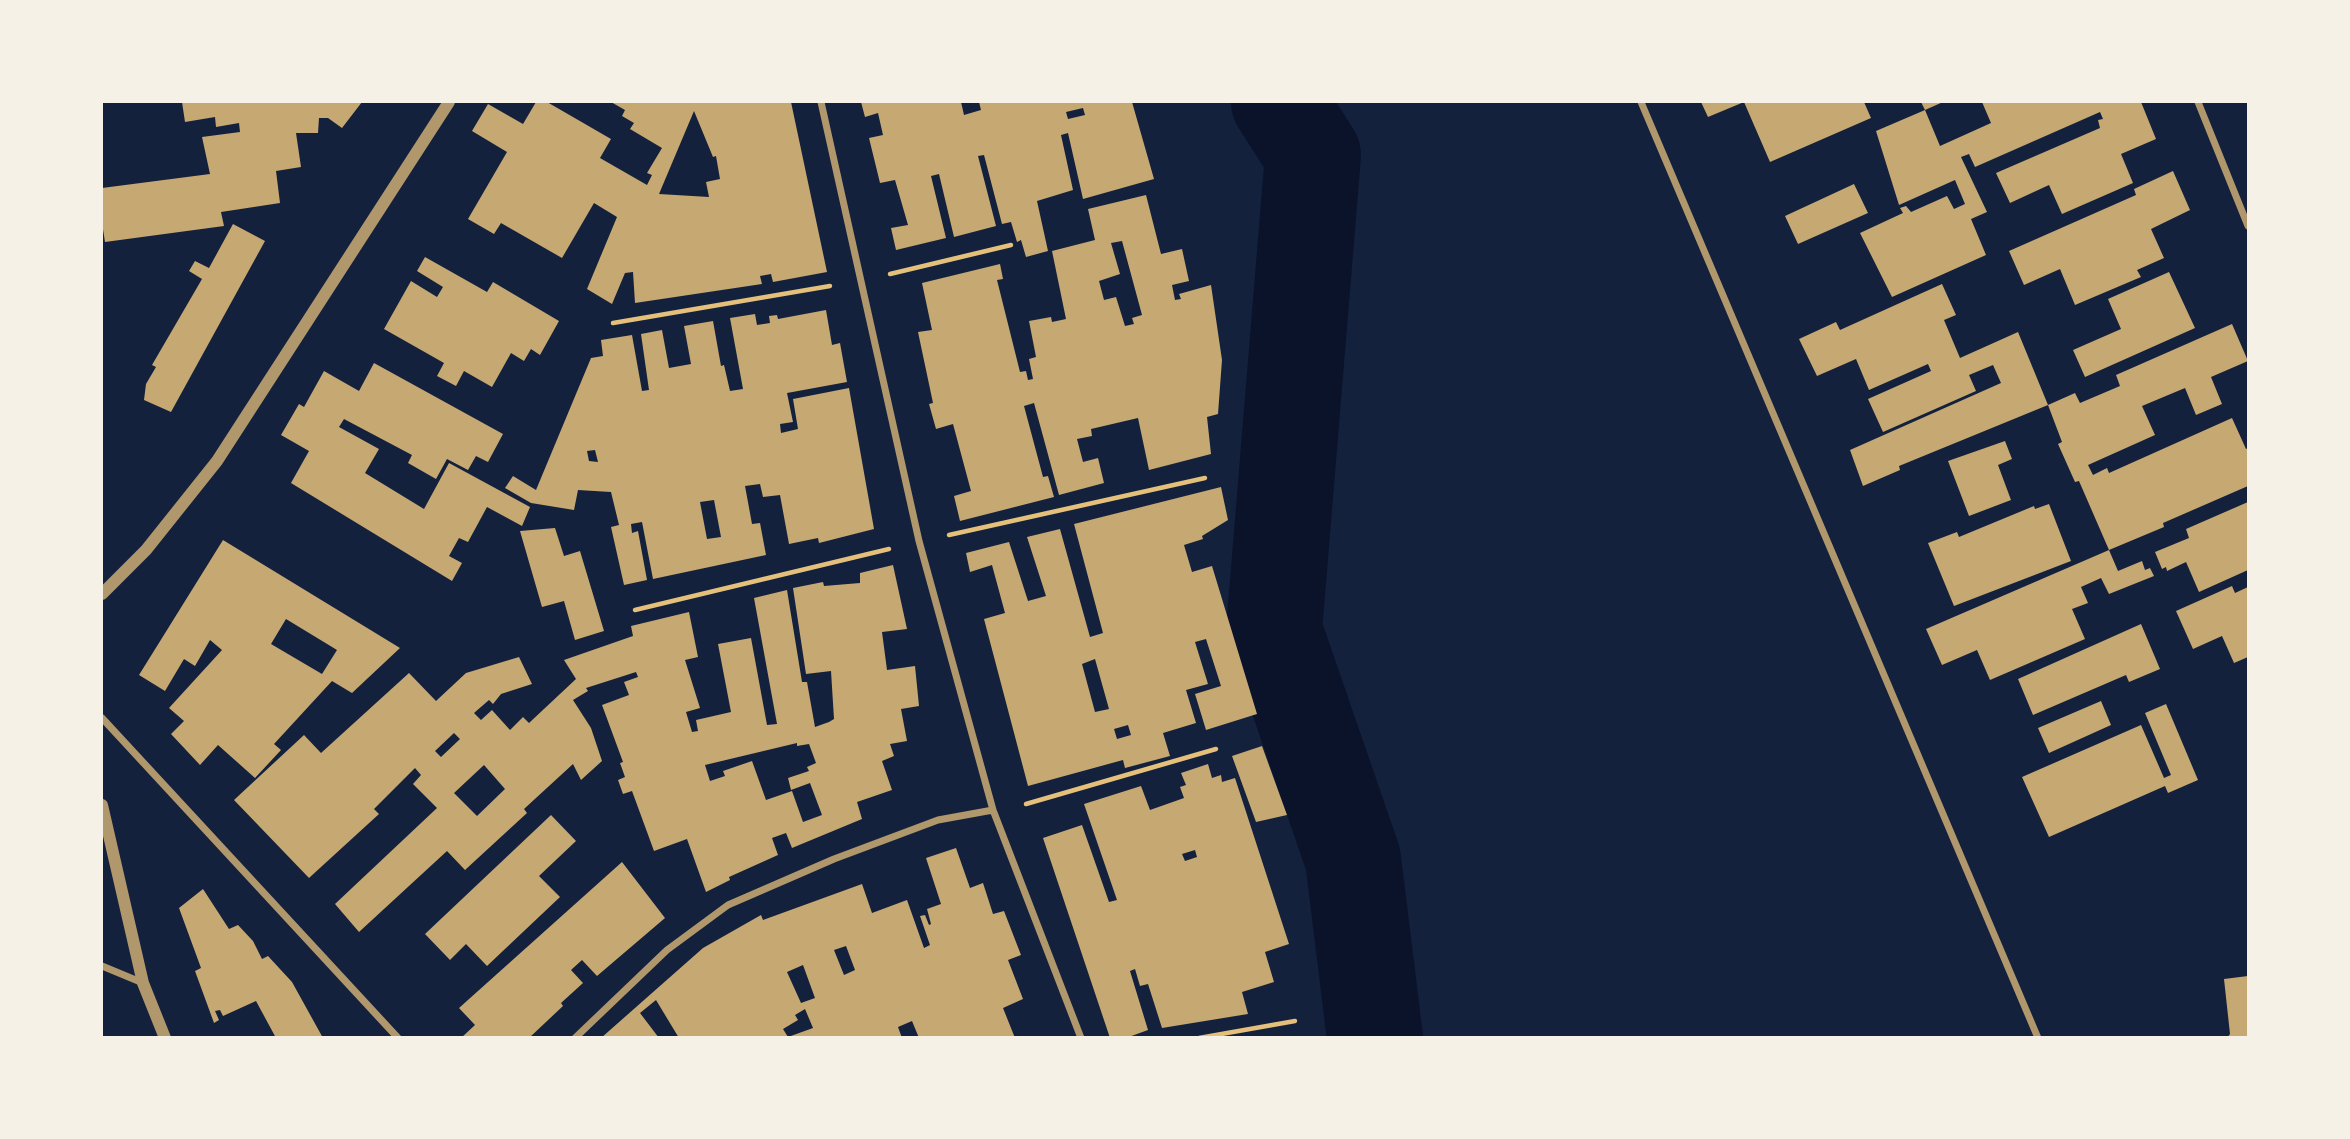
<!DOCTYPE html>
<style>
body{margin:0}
#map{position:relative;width:2350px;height:1139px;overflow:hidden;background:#14213d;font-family:Poppins,sans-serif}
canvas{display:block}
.frame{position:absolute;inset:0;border:103px solid #f6f1e7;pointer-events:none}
</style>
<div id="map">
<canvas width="2350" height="1139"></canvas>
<div class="frame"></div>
</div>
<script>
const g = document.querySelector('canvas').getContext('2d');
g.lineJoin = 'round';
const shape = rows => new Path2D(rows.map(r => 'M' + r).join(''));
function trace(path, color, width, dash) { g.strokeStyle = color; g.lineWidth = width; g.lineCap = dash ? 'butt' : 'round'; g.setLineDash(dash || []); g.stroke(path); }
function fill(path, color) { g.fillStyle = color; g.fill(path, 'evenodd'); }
trace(shape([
 [1279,102,1313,155,1274,630,1353,859,1375,1038]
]), '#0b132b', 96);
fill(shape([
 [182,102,362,102,342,128,328,118,319,118,318,133,296,133,301,167,276,171,280,203,221,212,224,226,105,242,102,223,102,188,210,174,202,137,240,132,239,123,216,127,215,117,185,122],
 [536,102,547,102,611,139,600,158,647,185,652,175,647,173,662,148,630,129,634,123,622,116,625,110,611,102,791,102,827,272,773,282,771,274,760,276,762,284,635,303,633,272,625,273,612,304,587,289,617,217,594,203,562,258,501,223,494,234,468,219,507,152,472,131,488,104,523,124],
 [694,111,713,157,716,156,720,179,706,182,709,197,659,194],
 [861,102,961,102,964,115,981,110,979,102,1132,102,1154,179,1083,199,1068,133,1061,135,1073,190,1037,201,1048,251,1026,257,1021,240,1017,242,1011,222,1002,224,984,155,978,156,996,226,954,237,939,174,931,176,946,238,896,250,891,228,908,225,895,180,880,183,869,138,883,135,878,113,865,117],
 [1083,108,1085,115,1068,119,1066,112],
 [1701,102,1864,102,1871,118,1770,162,1744,102,1708,117],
 [1921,102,1943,102,1925,110],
 [1982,102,2141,102,2156,139,2121,154,2133,183,2062,214,2049,185,2010,203,1996,173,2100,128,2098,120,2103,119,2100,112,1975,167,1969,154,1961,157,1987,212,1971,219,1986,255,1892,297,1860,233,1903,213,1900,208,1906,206,1911,212,1947,196,1954,209,1965,204,1955,180,1899,205,1876,131,1925,110,1940,146,1991,123],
 [2173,171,2190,210,2151,229,2164,258,2137,270,2141,277,2075,305,2060,269,2024,285,2009,251,2136,195,2134,189],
 [1854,184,1868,213,1798,244,1785,216],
 [1146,195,1161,254,1182,249,1189,281,1172,285,1175,300,1181,299,1179,294,1211,285,1222,360,1218,414,1207,417,1211,454,1149,470,1138,418,1091,429,1092,436,1077,439,1083,462,1098,458,1104,483,1059,495,1034,403,1024,406,1043,477,1048,476,1054,497,960,521,954,496,971,491,953,424,936,429,929,404,933,403,918,332,932,330,922,283,1000,264,1003,279,997,280,1020,372,1026,371,1028,380,1033,379,1029,359,1036,357,1029,321,1051,317,1052,322,1066,319,1052,251,1095,240,1088,209],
 [1122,241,1142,315,1132,318,1134,324,1125,326,1116,297,1104,300,1099,281,1120,274,1111,243],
 [233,224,265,241,171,412,144,400,146,384,156,367,152,365,202,279,189,271,195,261,209,268],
 [425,257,487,292,493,282,559,321,540,355,531,349,524,361,511,353,492,387,464,371,456,386,437,376,444,363,384,329,411,281,437,297,443,287,417,271],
 [2169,272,2195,328,2085,377,2073,350,2121,329,2108,299],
 [1942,284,1956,315,1944,320,1960,358,2018,332,2048,405,1899,466,1900,470,1863,486,1850,450,2001,383,1993,365,1969,375,1976,391,1883,432,1868,399,1931,371,1928,364,1869,390,1856,359,1817,376,1799,339,1836,322,1840,330],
 [826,310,832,345,840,343,847,382,787,393,793,422,780,424,781,433,798,429,793,399,849,388,874,529,819,543,818,538,789,544,780,495,763,497,760,484,745,486,752,524,760,523,766,555,653,579,642,522,631,524,632,533,638,531,647,580,624,585,611,527,619,525,611,492,578,490,574,510,531,503,505,488,513,476,536,490,591,358,603,356,601,340,632,335,642,391,649,390,641,334,662,330,669,368,691,364,684,326,713,321,721,366,724,365,730,391,743,389,730,318,755,314,757,325,770,323,769,316,777,315,778,319],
 [595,450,598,462,589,461,587,451],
 [714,500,721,537,707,539,700,502],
 [2232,324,2248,361,2211,377,2222,404,2196,415,2185,388,2142,406,2155,435,2088,465,2093,475,2107,468,2109,473,2232,418,2246,449,2248,448,2248,486,2163,523,2164,527,2109,550,2079,481,2075,482,2058,444,2062,442,2048,405,2075,393,2080,403,2120,386,2116,375],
 [374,363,503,434,488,462,476,456,468,470,447,459,436,479,408,463,412,455,344,419,339,427,379,449,365,473,424,509,449,463,530,507,522,526,487,507,468,542,459,538,449,556,462,563,452,581,291,483,309,451,281,435,299,404,304,407,324,371,359,391],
 [2005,441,2012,459,1998,465,2011,500,1969,516,1948,461],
 [1221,487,1228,520,1202,536,1203,539,1184,545,1192,572,1212,566,1257,714,1206,730,1195,694,1221,686,1206,639,1195,642,1208,684,1186,690,1196,723,1163,733,1170,756,1125,768,1123,760,1028,786,984,619,1005,613,992,565,970,572,966,553,1009,542,1028,601,1046,596,1027,537,1060,529,1090,637,1103,633,1074,524],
 [1095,659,1109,709,1095,712,1082,664],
 [1128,725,1131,735,1117,739,1114,729],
 [2248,502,2248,570,2199,592,2186,562,2167,571,2166,567,2162,569,2155,552,2189,538,2186,529],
 [2049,504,2071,561,1954,606,1928,543,1957,532,1959,537,2034,506,2035,509],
 [555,528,564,556,580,551,604,631,575,640,564,601,542,607,520,531],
 [223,540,400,648,352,693,332,681,274,744,281,750,255,778,218,745,200,765,171,734,184,721,169,708,222,650,210,640,195,666,184,659,165,691,139,675],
 [286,619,337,650,322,674,271,644],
 [2109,550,2118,571,2142,561,2145,570,2150,568,2154,576,2109,594,2101,578,2081,587,2088,603,2072,609,2085,639,1990,680,1977,650,1942,665,1926,629],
 [893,565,907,629,882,632,887,670,915,666,919,706,901,709,907,741,890,744,894,756,882,761,892,790,857,802,862,819,792,848,786,833,772,838,778,855,729,877,730,880,706,892,687,839,654,851,632,791,623,794,618,780,625,777,620,763,623,762,602,705,629,695,624,682,638,677,636,672,586,688,588,691,573,700,591,728,602,761,581,780,573,764,524,809,527,813,465,870,447,851,359,932,335,904,437,808,413,784,421,775,415,768,374,809,379,814,309,878,234,800,304,735,321,753,409,673,436,701,466,673,519,657,532,684,501,694,493,704,489,700,474,713,481,720,492,710,510,730,523,717,529,723,576,679,564,660,633,636,631,626,689,612,698,657,685,660,700,708,686,712,692,732,698,731,696,720,731,712,718,644,751,638,767,725,777,724,754,598,787,590,802,682,807,682,815,727,829,722,834,719,831,671,806,674,793,588,823,582,824,586,860,583,860,573],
 [454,733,460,739,441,757,435,751],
 [797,743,797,746,809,744,816,763,807,767,809,771,788,778,791,790,810,783,822,815,803,822,792,791,766,800,752,761,723,771,725,776,710,781,705,765],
 [484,765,505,789,477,816,454,793],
 [2232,586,2235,593,2248,587,2248,657,2234,663,2222,636,2193,649,2176,611],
 [2141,624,2160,669,2129,682,2126,675,2033,715,2018,679],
 [2101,701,2111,725,2049,753,2038,728],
 [2166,704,2198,780,2168,793,2165,786,2049,837,2022,777,2141,725,2164,778,2171,775,2145,713],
 [1262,746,1287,815,1256,822,1232,756],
 [1208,764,1212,778,1221,775,1222,782,1235,778,1289,944,1265,952,1274,982,1242,992,1248,1014,1162,1028,1148,984,1140,986,1135,969,1130,971,1148,1030,1126,1038,1110,1038,1043,838,1082,825,1109,902,1117,900,1084,804,1141,786,1150,810,1184,798,1180,787,1186,785,1181,773],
 [1195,850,1197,857,1185,861,1182,854],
 [551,815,576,841,539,876,560,897,487,966,466,944,450,960,425,934],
 [956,848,970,888,983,883,993,914,1004,911,1021,955,1008,960,1023,999,1003,1008,1015,1038,919,1038,912,1021,898,1027,902,1038,679,1038,656,1000,640,1013,659,1038,601,1038,703,948,761,915,763,920,862,884,872,913,907,900,924,948,930,945,920,916,925,915,929,925,931,924,927,909,941,904,926,858],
 [846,946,855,970,844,975,834,950],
 [803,965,815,998,801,1003,787,972],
 [805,1009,813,1028,788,1037,783,1029,798,1020,795,1015],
 [622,862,665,918,597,976,582,960,571,970,583,983,561,1003,563,1006,529,1038,461,1038,475,1025,459,1008],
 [203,889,229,929,238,925,253,941,262,959,268,956,292,982,323,1038,276,1038,256,1001,223,1016,220,1010,215,1011,219,1020,214,1023,195,971,201,968,179,908],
 [2248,976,2248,1038,2227,1038,2230,1034,2224,979]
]), '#c6a872');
trace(shape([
 [890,274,1011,245],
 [613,323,830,286],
 [949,535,1205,478],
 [635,610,889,549],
 [1026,804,1216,749],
 [1199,1038,1295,1021]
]), '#e5c07b', 4.5);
trace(shape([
 [821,102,919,541,993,810,1081,1038],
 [1641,102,2038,1038],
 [2198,102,2248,226],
 [102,718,398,1038],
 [102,966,143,983],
 [575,1038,667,950,728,905,834,859,938,820,993,810]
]), '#b1986c', 7);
trace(shape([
 [102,594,146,550,217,461,449,102],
 [102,805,143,983,165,1038]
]), '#b1986c', 12);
</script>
